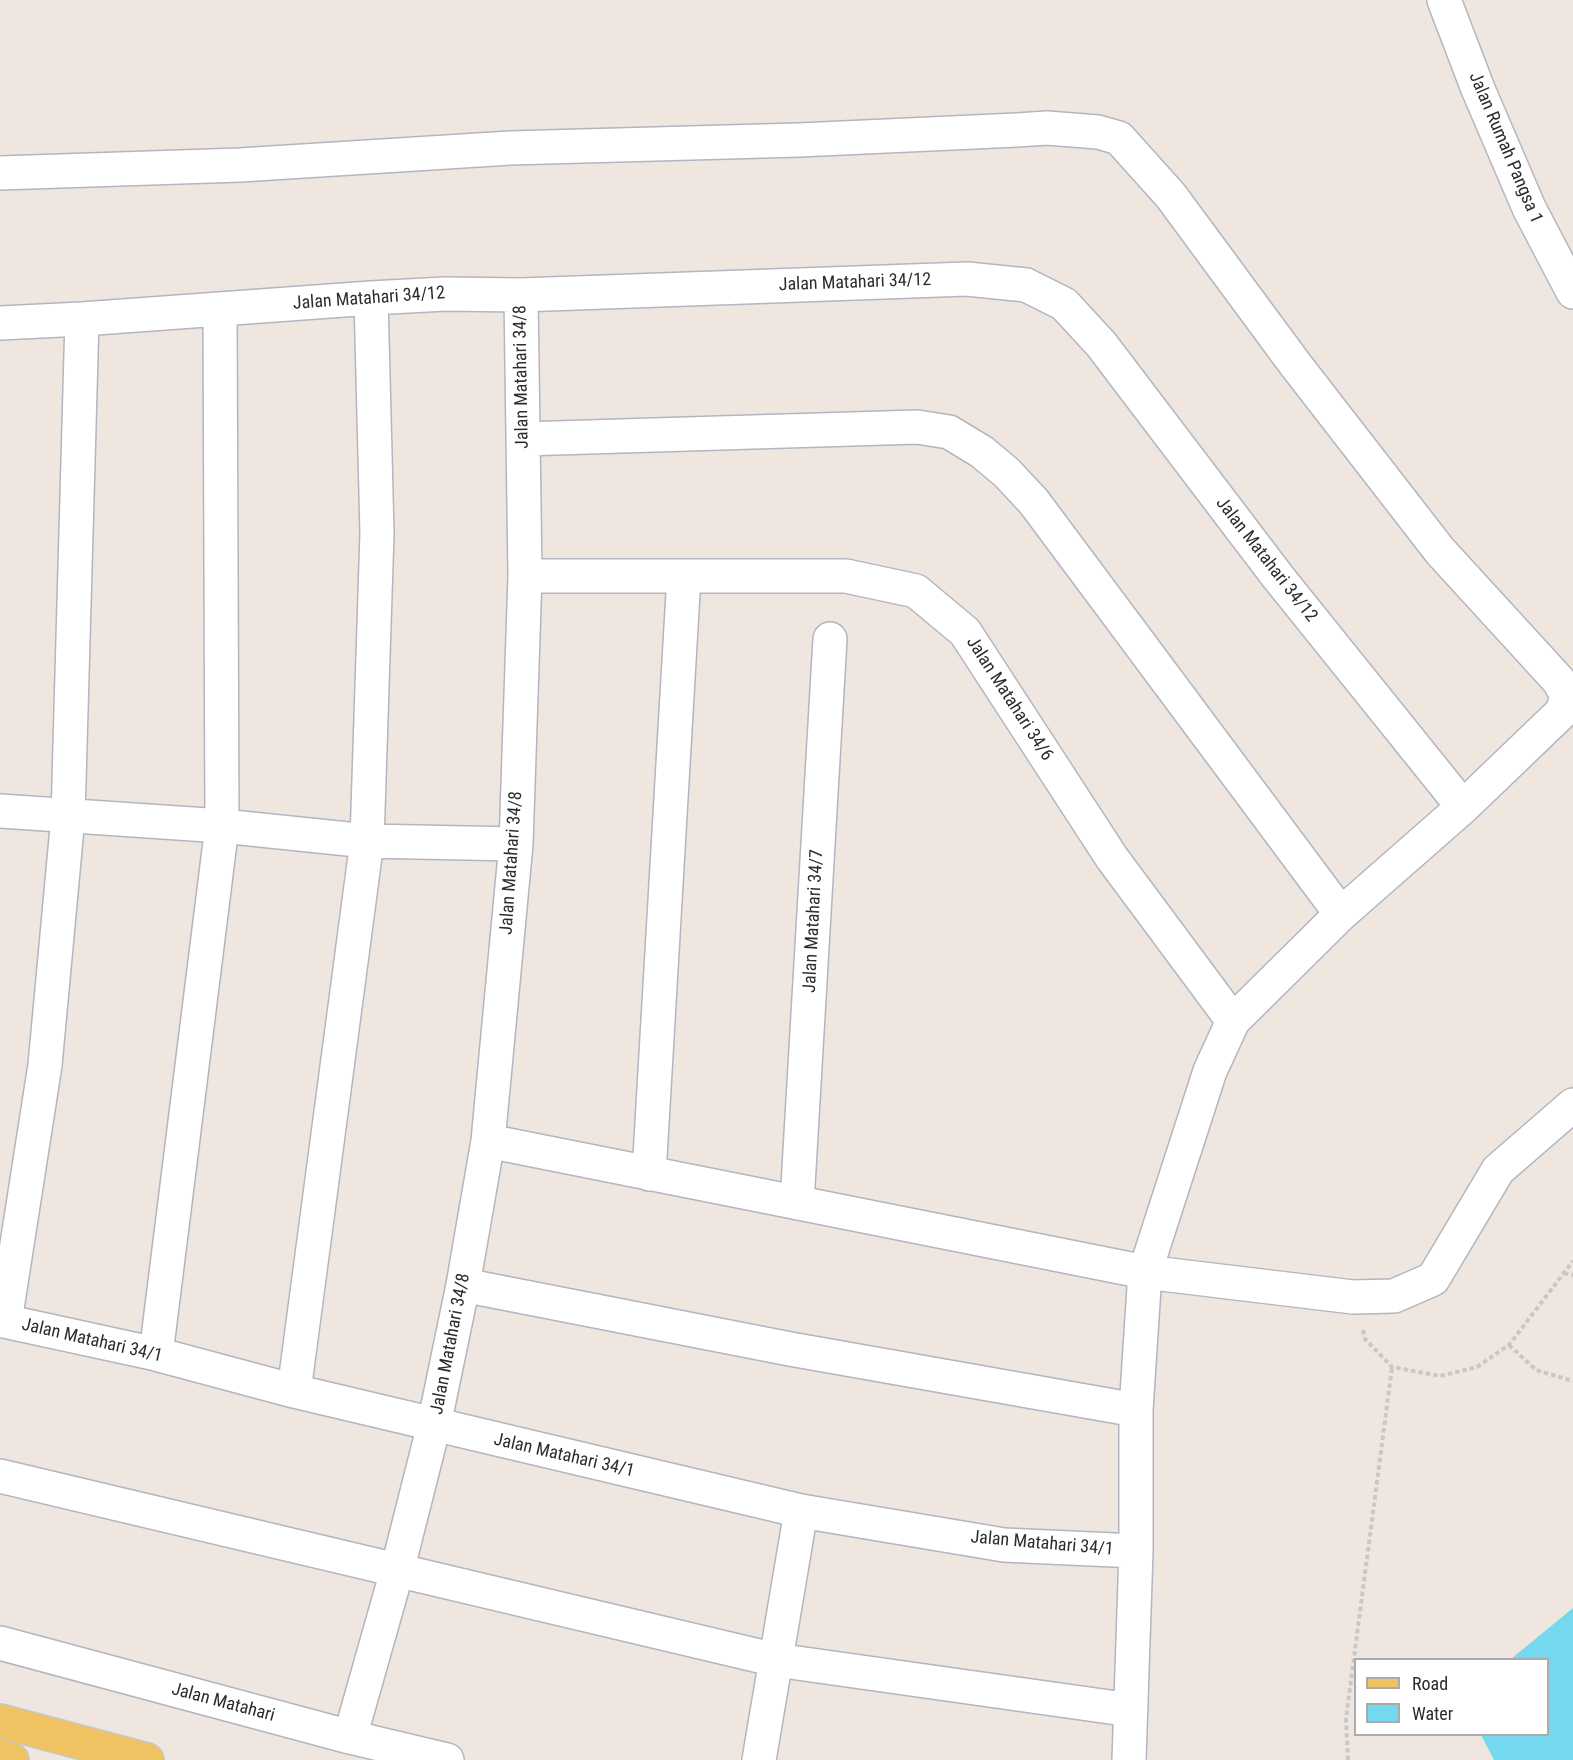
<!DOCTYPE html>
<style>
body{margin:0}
#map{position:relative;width:1573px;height:1760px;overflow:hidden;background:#eee6df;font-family:"Roboto Condensed",sans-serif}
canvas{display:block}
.legend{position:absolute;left:1354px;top:1658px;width:195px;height:78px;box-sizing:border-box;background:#fff;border:2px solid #ababab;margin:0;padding:8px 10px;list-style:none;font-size:18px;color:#2c2c2c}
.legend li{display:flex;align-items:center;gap:12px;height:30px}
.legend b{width:30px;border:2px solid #ababab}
</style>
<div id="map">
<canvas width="1573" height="1760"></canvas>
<ul class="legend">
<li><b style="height:8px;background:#efc362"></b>Road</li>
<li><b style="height:16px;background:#74d8ee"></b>Water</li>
</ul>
</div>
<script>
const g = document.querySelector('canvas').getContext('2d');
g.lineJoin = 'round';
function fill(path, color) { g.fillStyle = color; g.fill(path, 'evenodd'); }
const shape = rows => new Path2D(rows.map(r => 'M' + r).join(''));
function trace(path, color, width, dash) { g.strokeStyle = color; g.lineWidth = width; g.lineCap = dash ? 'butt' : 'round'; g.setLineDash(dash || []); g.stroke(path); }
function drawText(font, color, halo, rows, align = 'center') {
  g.font = font + ' "Roboto Condensed",sans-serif'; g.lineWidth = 6; g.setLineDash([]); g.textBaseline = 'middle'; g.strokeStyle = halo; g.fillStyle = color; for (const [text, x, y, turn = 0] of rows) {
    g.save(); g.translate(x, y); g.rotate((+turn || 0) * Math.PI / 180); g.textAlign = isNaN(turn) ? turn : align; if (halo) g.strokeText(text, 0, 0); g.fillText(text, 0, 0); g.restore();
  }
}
fill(shape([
 [1573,1608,1573,1760,1494,1760,1481,1735,1548,1734,1548,1660,1511,1659]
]), '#74d8ee');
const minor = shape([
 [1444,0,1478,89,1529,208,1573,292],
 [0,173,240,165,510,148,799,140,1017,130,1047,128,1098,132,1119,138,1171,196,1295,364,1440,551,1559,681,1567,696,1562,712,1463,807,1341,914,1233,1021,1210,1071,1145,1272,488,1141],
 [0,323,82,319,371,298,445,294,521,295,967,279,1026,285,1064,304,1101,344,1278,577,1463,807],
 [523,439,917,427,949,432,982,452,1007,473,1034,502,1341,914],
 [525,576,846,576,916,591,965,632,1112,858,1233,1021],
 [0,811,222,826,367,841,516,844],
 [649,1174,684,576],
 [797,1203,830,639],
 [463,1285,790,1349,1136,1410],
 [0,1320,156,1354,294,1391,801,1511,1004,1545,1136,1551],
 [5,1321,45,1065,68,817,82,319],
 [156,1354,222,826,220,309],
 [294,1391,367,841,377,533,371,298],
 [0,1476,776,1660,1131,1710],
 [0,1643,350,1737,447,1760],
 [350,1737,397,1571,434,1425,463,1285,488,1141,516,844,525,576,521,295],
 [759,1760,801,1511],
 [1129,1760,1136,1551,1136,1410,1145,1272,1353,1297,1394,1296,1433,1279,1498,1170,1573,1105]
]);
const major = shape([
 [0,1721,147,1760],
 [0,1756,12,1760]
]);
trace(minor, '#b2b6c0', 36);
trace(major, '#c8c8c8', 36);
trace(shape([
 [1564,1273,1573,1275],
 [1363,1330,1365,1339,1392,1367,1440,1376,1477,1367,1509,1345,1573,1261],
 [1509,1345,1536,1370,1573,1381],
 [1348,1760,1346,1719,1392,1367]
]), '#c8c8c8', 4, [4.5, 3]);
trace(minor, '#fff', 33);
trace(major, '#efc362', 33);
drawText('18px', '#2c2c2c', '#fff', [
 ["Jalan Rumah Pangsa 1",1505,148,67],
 ["Jalan Matahari 34/12",855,283,-2],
 ["Jalan Matahari 34/12",369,299,-4],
 ["Jalan Matahari 34/8",522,377,-91],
 ["Jalan Matahari 34/12",1266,560,52],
 ["Jalan Matahari 34/6",1009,699,57],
 ["Jalan Matahari 34/8",512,863,-86],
 ["Jalan Matahari 34/7",814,921,-87],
 ["Jalan Matahari 34/1",92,1341,13],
 ["Jalan Matahari 34/8",451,1344,-79],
 ["Jalan Matahari 34/1",564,1456,13],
 ["Jalan Matahari 34/1",1042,1544,5],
 ["Jalan Matahari",223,1703,15]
]);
</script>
